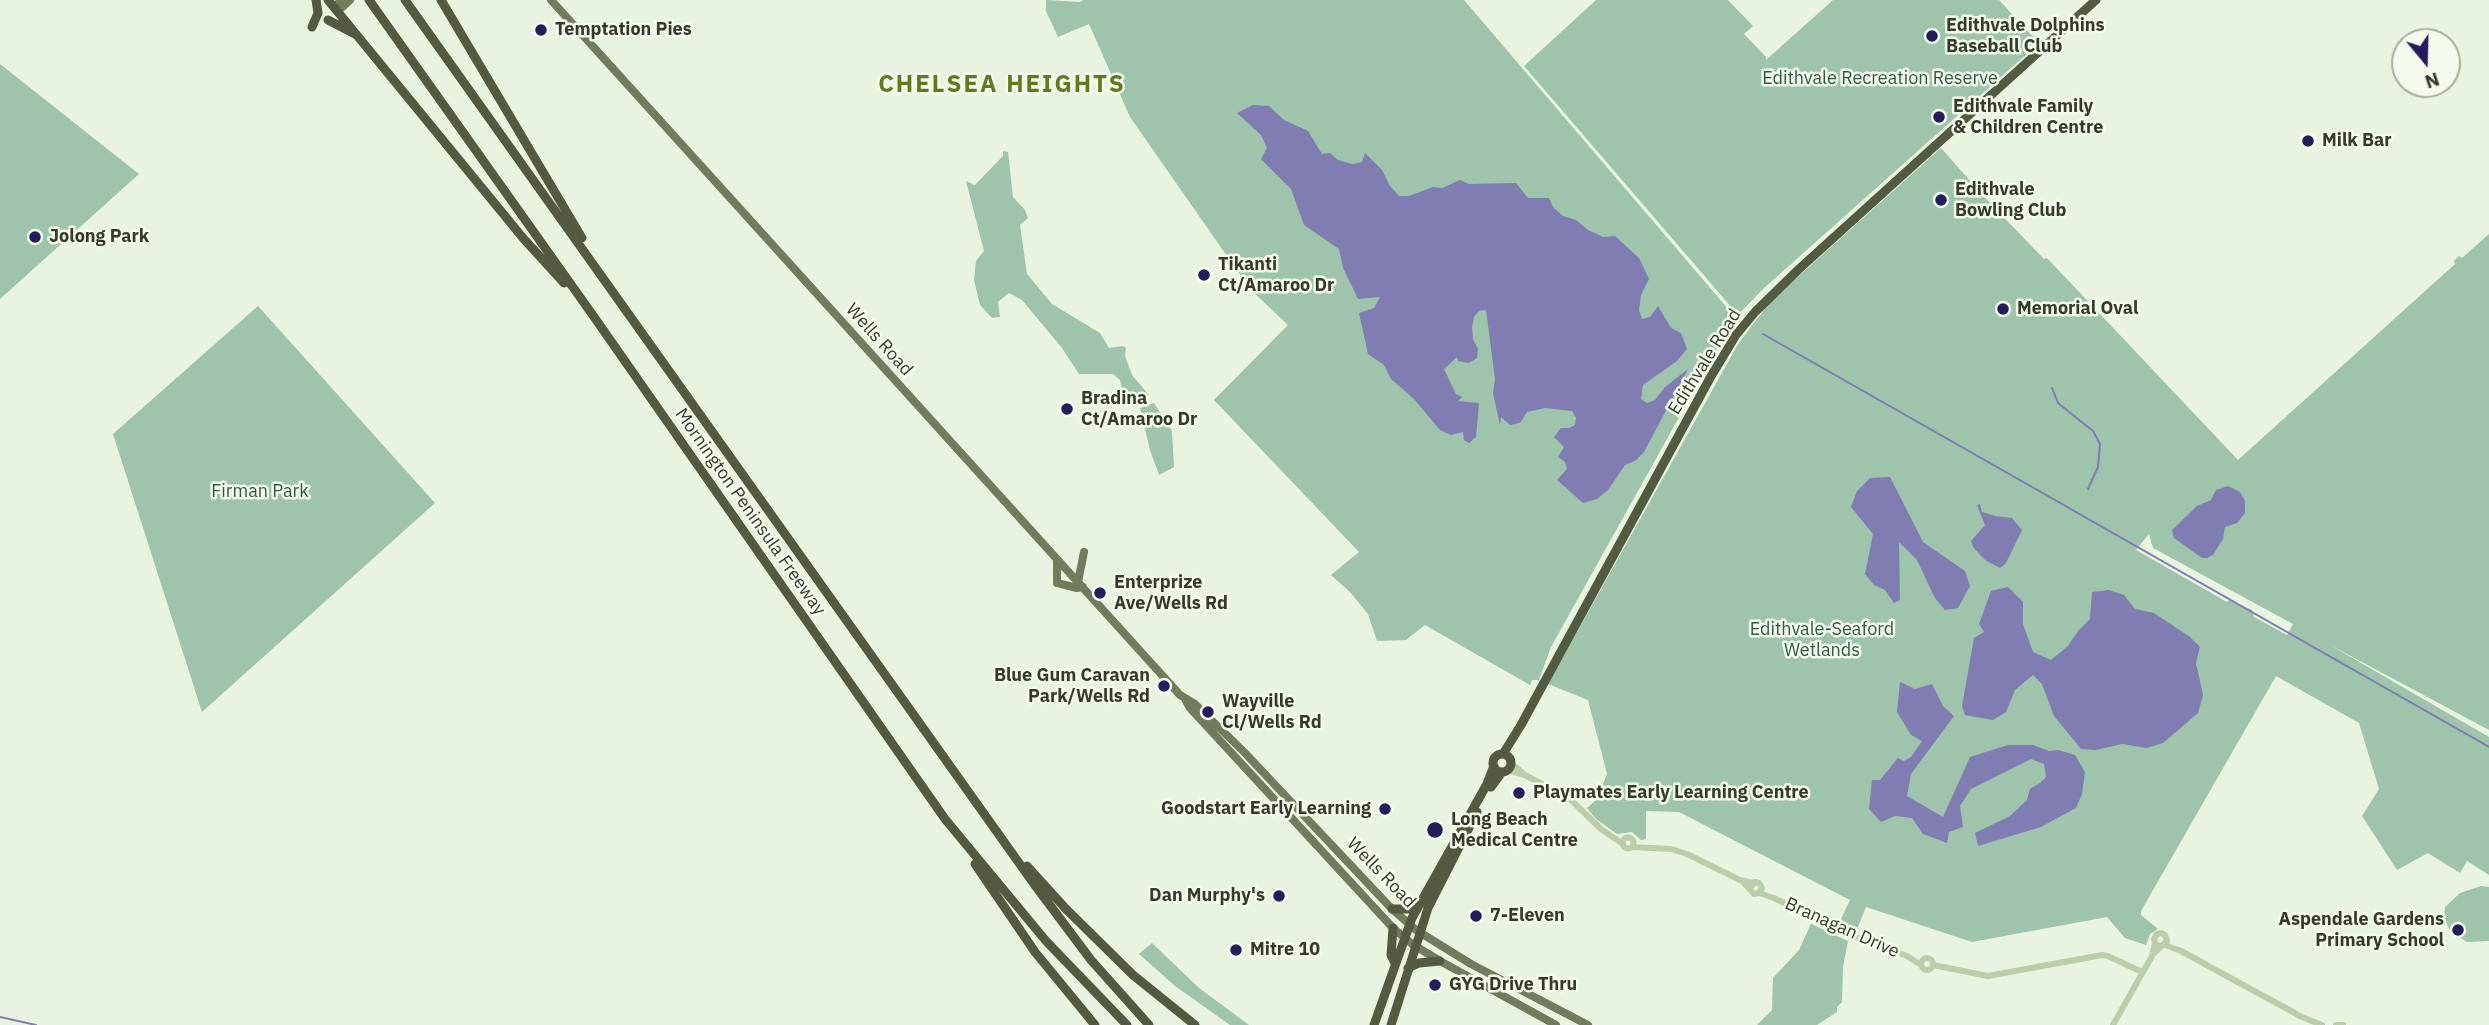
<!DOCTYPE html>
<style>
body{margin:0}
#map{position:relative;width:2489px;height:1025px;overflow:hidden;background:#e8f4df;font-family:"IBM Plex Sans",sans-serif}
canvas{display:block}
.north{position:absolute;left:2391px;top:28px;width:70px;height:70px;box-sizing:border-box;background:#f3fbec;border:2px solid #a7ae9e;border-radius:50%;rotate:161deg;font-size:19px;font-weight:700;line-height:28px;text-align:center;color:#353a2a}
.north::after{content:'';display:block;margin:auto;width:24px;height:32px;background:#231d5d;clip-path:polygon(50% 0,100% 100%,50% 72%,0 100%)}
</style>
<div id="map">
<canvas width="2489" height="1025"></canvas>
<div class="north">N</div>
</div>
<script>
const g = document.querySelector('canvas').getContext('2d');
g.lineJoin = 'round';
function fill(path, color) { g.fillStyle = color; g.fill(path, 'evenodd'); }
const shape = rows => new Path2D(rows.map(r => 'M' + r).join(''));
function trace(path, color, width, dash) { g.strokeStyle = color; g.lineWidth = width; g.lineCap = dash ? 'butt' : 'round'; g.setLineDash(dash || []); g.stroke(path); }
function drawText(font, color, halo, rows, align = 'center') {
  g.font = font + ' "IBM Plex Sans",sans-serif'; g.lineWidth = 5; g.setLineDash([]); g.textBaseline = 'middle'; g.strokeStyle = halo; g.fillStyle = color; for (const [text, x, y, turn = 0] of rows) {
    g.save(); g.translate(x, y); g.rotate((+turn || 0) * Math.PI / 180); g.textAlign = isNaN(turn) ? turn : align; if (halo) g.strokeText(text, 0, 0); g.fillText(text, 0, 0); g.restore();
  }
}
fill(shape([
 [1046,0,1080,2,1083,0,1464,0,1735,317,1551,647,1539,680,1532,680,1530,685,1425,625,1406,640,1377,641,1368,614,1350,592,1331,575,1359,552,1214,400,1288,325,1250,289,1130,117,1089,24,1058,37,1046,11],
 [1596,0,1728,0,1753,26,1744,34,1766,57,1766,60,1833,0,1999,0,2039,43,1763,289,1738,315,1524,66],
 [0,64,139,174,0,299],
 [1941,148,1988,201,2044,259,2047,258,2238,460,2455,264,2454,261,2459,256,2462,258,2489,234,2489,730,2330,645,2489,737,2489,875,2467,861,2460,873,2428,853,2397,870,2362,816,2379,789,2359,723,2276,676,2141,911,2141,915,2158,929,2150,934,2146,945,2125,938,2107,917,1972,942,1866,907,1857,929,1839,923,1850,900,1679,812,1646,811,1646,839,1641,840,1632,832,1617,834,1596,819,1587,808,1597,799,1607,774,1588,700,1548,684,1738,344,1770,302],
 [2149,534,2153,548,2293,624,2287,635,2254,617,2252,610,2229,600,2227,602,2136,550],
 [1003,151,1008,152,1013,197,1025,210,1028,218,1020,225,1027,274,1052,304,1100,333,1109,348,1123,346,1126,348,1125,356,1132,375,1149,395,1125,401,1120,380,1113,374,1079,374,1062,348,1022,300,1009,293,998,302,1000,317,992,318,980,305,974,280,976,261,984,251,966,181,975,185,1003,156],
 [258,306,435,503,202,712,113,434],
 [1154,403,1172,431,1174,467,1159,475,1150,450,1140,408],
 [2481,886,2489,887,2489,941,2467,942,2450,931,2444,917,2445,907,2460,893],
 [1811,924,1848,941,1843,967,1842,1002,1837,1007,1837,1012,1817,1025,1757,1025,1772,1010,1773,978,1799,950],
 [1152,943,1199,988,1249,1025,1230,1025,1175,986,1139,954]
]), '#9ec4ab');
fill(shape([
 [1253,105,1269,106,1284,120,1308,131,1322,154,1330,153,1338,160,1352,164,1362,162,1365,153,1382,170,1390,186,1399,196,1409,196,1433,187,1442,188,1460,180,1469,184,1516,183,1528,198,1549,198,1553,207,1563,216,1576,220,1588,230,1603,237,1615,236,1639,258,1649,279,1641,295,1639,310,1642,319,1650,317,1658,306,1671,328,1681,333,1687,349,1677,361,1643,385,1641,399,1647,403,1655,400,1665,387,1688,369,1644,452,1635,461,1625,465,1608,490,1597,499,1583,503,1557,480,1567,469,1565,462,1558,457,1564,447,1554,437,1561,428,1569,428,1575,425,1576,418,1572,411,1545,408,1527,412,1520,423,1510,425,1501,417,1500,425,1493,393,1495,379,1486,310,1479,311,1474,317,1472,327,1473,339,1478,349,1477,358,1469,363,1458,361,1457,357,1444,369,1456,394,1462,397,1458,401,1479,403,1476,437,1469,443,1464,440,1463,432,1451,435,1440,430,1414,399,1391,379,1384,365,1368,354,1359,313,1374,308,1380,297,1358,299,1343,268,1339,249,1304,225,1291,189,1261,159,1267,148,1261,135,1237,113],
 [1890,477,1923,542,1965,571,1970,586,1958,608,1945,610,1935,598,1917,560,1899,542,1900,600,1894,603,1885,590,1874,585,1865,574,1873,534,1851,507,1857,491,1870,478],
 [2228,486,2240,492,2245,501,2245,513,2237,523,2225,527,2223,539,2213,555,2207,558,2202,558,2174,538,2172,530,2197,506,2211,500,2216,490],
 [1980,504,1982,512,1995,516,2012,518,2022,530,2006,563,2000,568,1985,560,1973,547,1971,541,1985,525,1977,505],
 [2008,587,2023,602,2023,624,2033,652,2051,660,2068,646,2078,631,2090,619,2092,592,2109,590,2124,595,2135,609,2154,613,2190,637,2200,647,2196,663,2203,695,2198,713,2163,743,2147,748,2122,744,2096,750,2081,749,2054,716,2042,684,2033,675,2015,690,2006,712,1993,720,1965,715,1962,706,1974,638,1984,632,1979,624,1991,591],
 [1900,682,1915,689,1932,684,1943,706,1954,716,1911,774,1907,796,1943,817,1970,757,2008,745,2033,745,2049,751,2058,750,2075,755,2085,772,2082,794,2076,808,2041,827,1978,846,1975,833,2010,816,2027,800,2030,789,2040,783,2046,777,2044,764,2031,759,1971,789,1960,806,1963,827,1949,832,1947,843,1923,834,1912,818,1895,816,1881,822,1869,809,1872,780,1880,780,1898,758,1904,761,1911,757,1922,741,1911,735,1897,712]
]), '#807db2');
trace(shape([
 [1763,334,2489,747],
 [2052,388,2058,403,2093,431,2100,444,2098,467,2088,489],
 [0,1017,36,1025]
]), '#807db2', 2);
trace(shape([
 [1511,763,1524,774],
 [1508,770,1525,775,1570,799,1601,829,1623,844],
 '1622.5 843a5.5 5.5 0 1 1 11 0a5.5 5.5 0 1 1-11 0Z',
 [1632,847,1671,849,1687,854,1740,880,1753,883],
 [1743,882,1754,894,1759,893,1762,888,1759,883,1755,882,1750,888],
 [1759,893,1774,898,1847,934,1907,956,1921,965],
 [2165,945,2181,951,2302,1017,2322,1025],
 [2154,953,2167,941,2165,935,2162,933,2157,934,2154,939,2155,944,2160,946],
 '1921 964a6 6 0 1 1 12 0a6 6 0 1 1-12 0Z',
 [1933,965,1988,976,2102,955,2108,956,2142,972],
 [2113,1025,2152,956,2155,944],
 [2336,1025,2343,1025]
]), '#bccdaa', 6);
trace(shape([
 [551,0,1180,695,1195,704,1244,752,1392,909,1416,930,1471,964,1588,1025],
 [335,6,342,0],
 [338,11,350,0],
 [1078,582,1084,552],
 [1057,583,1057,560],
 [1061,584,1077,588,1083,587],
 [1186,701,1190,708,1393,928,1412,944,1440,961,1556,1025]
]), '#707c5b', 8);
trace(shape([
 [328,0,523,238,564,283],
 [369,0,592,314,945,819,1046,941,1127,1025],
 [405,0,1034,884,1091,960,1149,1025],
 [441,0,582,238],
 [328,20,355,34],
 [312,27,318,13,316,0],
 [1503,754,1521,725,1710,378,1736,335,1755,312,1799,269,2096,0],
 '1493 763a9 9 0 1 1 18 0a9 9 0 1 1-18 0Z',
 [1491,787,1502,772],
 [975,864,1035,952,1095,1025],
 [1027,866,1066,909,1133,975,1195,1025],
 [1392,909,1417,909],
 [1393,928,1391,955,1395,963],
 [1408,968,1419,963,1440,961],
 [1374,1025,1412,918,1487,784,1494,766],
 [1391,1025,1428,908,1477,812]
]), '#525b41', 9);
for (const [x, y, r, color] of [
 [541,30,7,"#231d5d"],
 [1932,36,7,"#231d5d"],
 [1939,117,7,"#231d5d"],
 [2308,141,7,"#231d5d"],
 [1941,200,7,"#231d5d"],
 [35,237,7,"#231d5d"],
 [1204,275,7,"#231d5d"],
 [2003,309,7,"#231d5d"],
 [1067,409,7,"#231d5d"],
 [1100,593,7,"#231d5d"],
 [1164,686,7,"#231d5d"],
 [1208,712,7,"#231d5d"],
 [1519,793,7,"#231d5d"],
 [1385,809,7,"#231d5d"],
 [1435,830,9,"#231d5d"],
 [1279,896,7,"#231d5d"],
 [1476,916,7,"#231d5d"],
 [2458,930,7,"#231d5d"],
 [1236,950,7,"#231d5d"],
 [1435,985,7,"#231d5d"]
]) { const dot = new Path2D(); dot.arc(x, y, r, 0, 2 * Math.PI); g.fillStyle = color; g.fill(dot); trace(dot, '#f3fbec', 2.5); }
drawText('bold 18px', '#353a2a', '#f3fbec', [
 ["Edithvale Dolphins",1946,26],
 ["Baseball Club",1946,47],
 ["Temptation Pies",555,30],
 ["Edithvale Family",1953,107],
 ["& Children Centre",1953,128],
 ["Milk Bar",2322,141],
 ["Edithvale",1955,190],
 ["Bowling Club",1955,211],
 ["Jolong Park",49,237],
 ["Tikanti",1218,265],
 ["Ct/Amaroo Dr",1218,286],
 ["Memorial Oval",2017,309],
 ["Bradina",1081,399],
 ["Ct/Amaroo Dr",1081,420],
 ["Enterprize",1114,583],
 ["Ave/Wells Rd",1114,604],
 ["Blue Gum Caravan",1150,676,"right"],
 ["Park/Wells Rd",1150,697,"right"],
 ["Wayville",1222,702],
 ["Cl/Wells Rd",1222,723],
 ["Playmates Early Learning Centre",1533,793],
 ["Goodstart Early Learning",1371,809,"right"],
 ["Long Beach",1451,820],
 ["Medical Centre",1451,841],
 ["Dan Murphy's",1265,896,"right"],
 ["7-Eleven",1490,916],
 ["Aspendale Gardens",2444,920,"right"],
 ["Primary School",2444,941,"right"],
 ["Mitre 10",1250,950],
 ["GYG Drive Thru",1449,985]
], 'left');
drawText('18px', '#2d593e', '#f3fbec', [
 ["Edithvale Recreation Reserve",1880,79],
 ["Firman Park",260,492],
 ["Edithvale-Seaford",1822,630],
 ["Wetlands",1822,651]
]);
drawText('18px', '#353a2a', '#f3fbec', [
 ["Wells Road",879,340,48],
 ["Edithvale Road",1705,362,-58],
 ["Mornington Peninsula Freeway",750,512,55],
 ["Wells Road",1381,873,46],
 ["Branagan Drive",1842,928,24]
]);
g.letterSpacing = '2px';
drawText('bold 24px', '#627a1e', '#f3fbec', [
 ["CHELSEA HEIGHTS",1002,85]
]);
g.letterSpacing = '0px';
</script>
